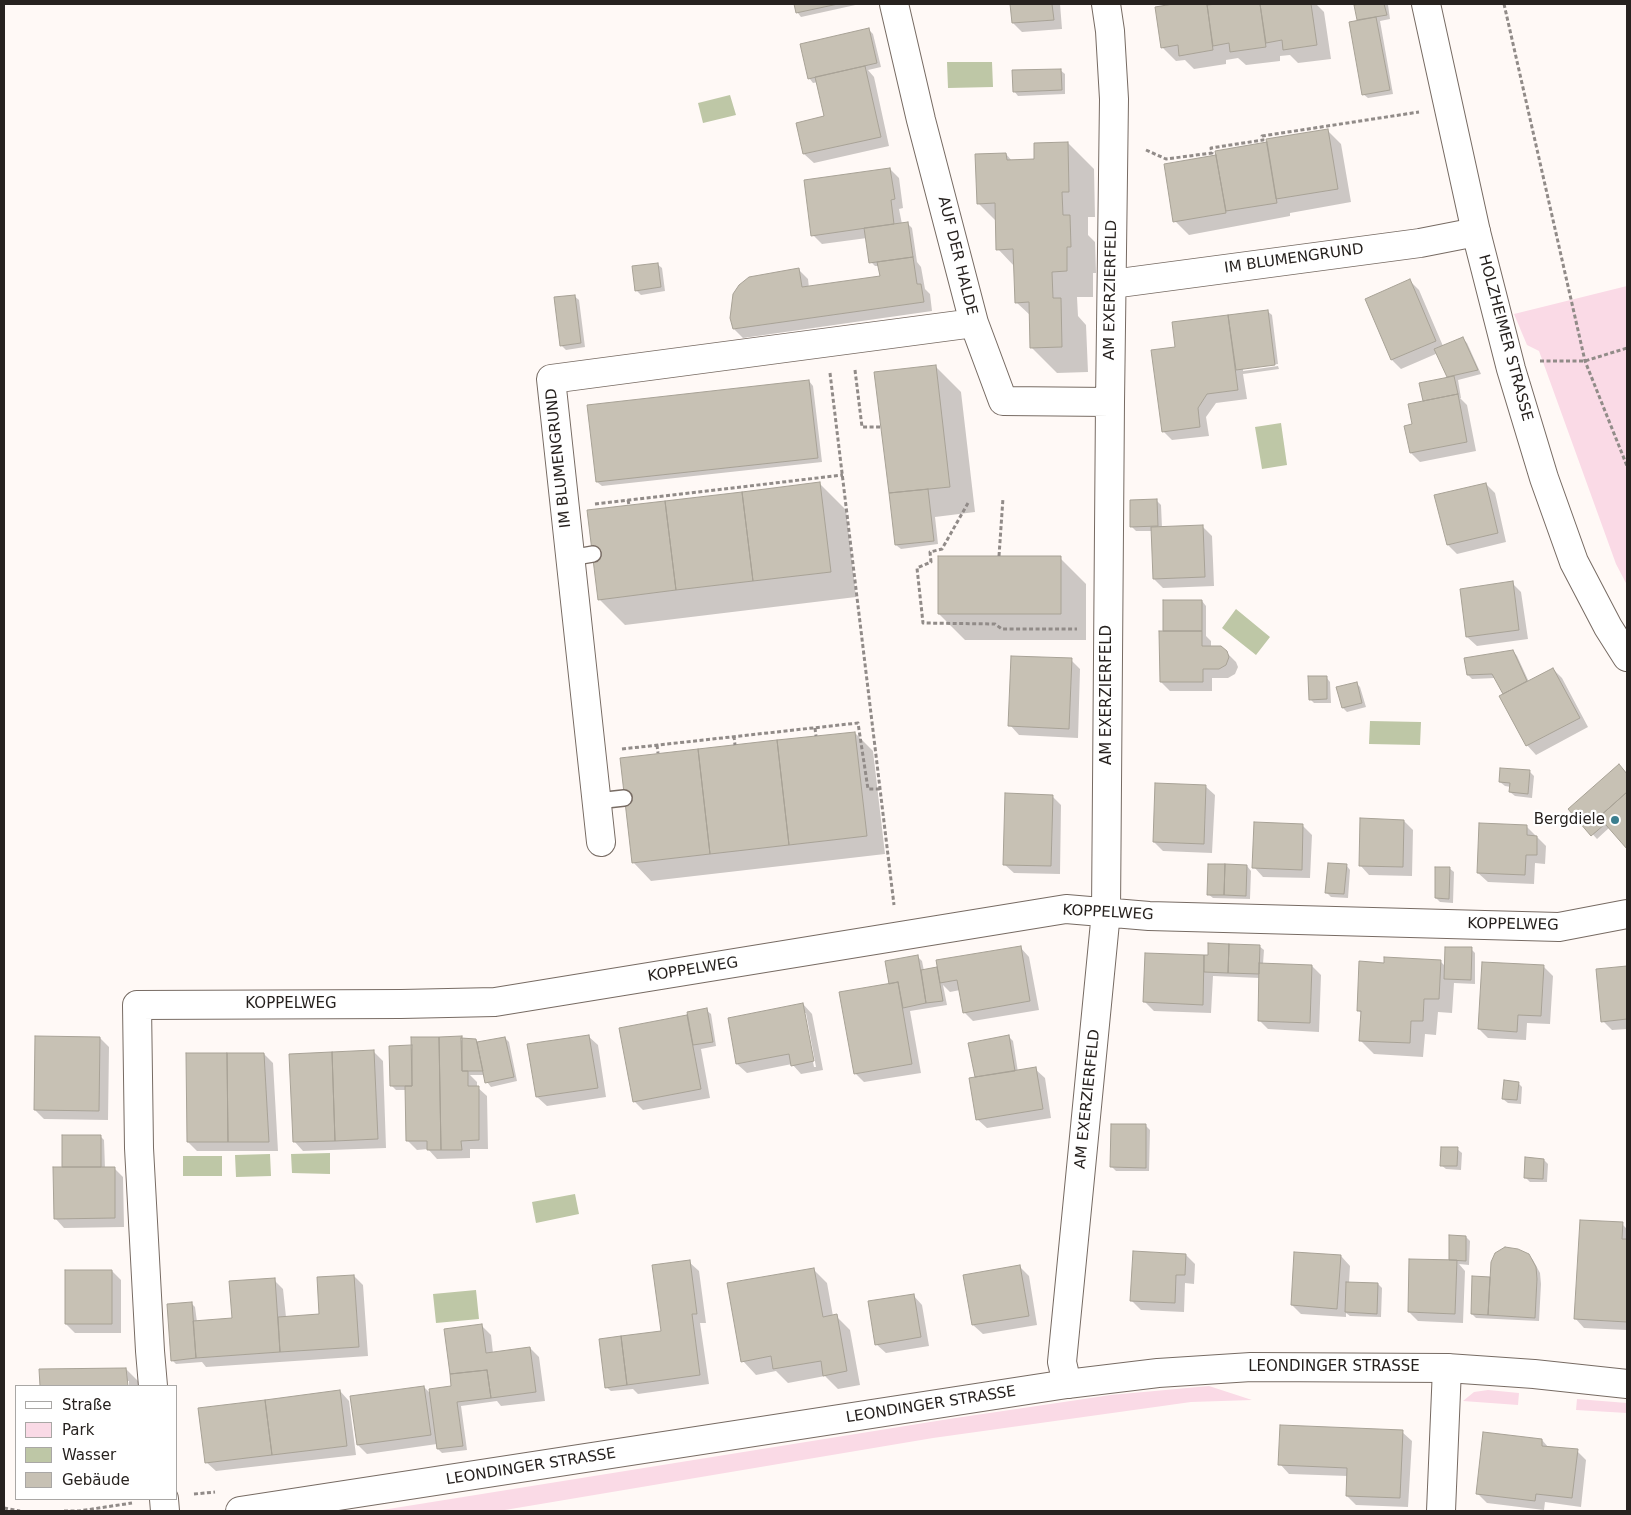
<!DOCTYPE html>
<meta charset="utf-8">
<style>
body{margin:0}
#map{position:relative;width:1631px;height:1515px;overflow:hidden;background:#fff9f6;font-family:"DejaVu Sans",sans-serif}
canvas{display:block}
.frame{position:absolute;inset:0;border:5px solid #27221f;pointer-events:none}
.legend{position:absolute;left:15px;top:1385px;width:162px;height:115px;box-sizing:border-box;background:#fff;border:1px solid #a9a7a5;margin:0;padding:6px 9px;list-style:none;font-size:15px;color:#27221f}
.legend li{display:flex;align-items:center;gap:10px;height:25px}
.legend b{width:25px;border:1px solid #a9a7a5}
</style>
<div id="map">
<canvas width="1631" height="1515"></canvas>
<div class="frame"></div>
<ul class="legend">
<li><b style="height:6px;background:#fff"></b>Straße</li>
<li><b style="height:14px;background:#fadae6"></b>Park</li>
<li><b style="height:14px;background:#bec7a6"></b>Wasser</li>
<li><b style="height:14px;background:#c7c1b4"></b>Gebäude</li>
</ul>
</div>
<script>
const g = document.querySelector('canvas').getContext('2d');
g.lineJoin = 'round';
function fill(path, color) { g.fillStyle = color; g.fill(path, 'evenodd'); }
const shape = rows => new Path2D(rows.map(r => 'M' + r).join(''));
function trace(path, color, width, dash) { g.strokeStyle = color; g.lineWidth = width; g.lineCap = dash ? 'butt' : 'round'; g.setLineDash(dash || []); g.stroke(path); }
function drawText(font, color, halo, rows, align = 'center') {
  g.font = font + ' "DejaVu Sans",sans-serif'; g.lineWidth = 4.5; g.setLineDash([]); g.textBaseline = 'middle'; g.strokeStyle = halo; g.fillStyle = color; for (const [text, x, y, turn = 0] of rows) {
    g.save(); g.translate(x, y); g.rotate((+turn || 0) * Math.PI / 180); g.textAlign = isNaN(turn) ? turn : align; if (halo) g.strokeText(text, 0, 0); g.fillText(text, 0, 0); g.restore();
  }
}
fill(shape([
 [1627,286,1627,585,1616,564,1539,351,1527,345,1514,314],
 [1209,1386,1252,1400,1191,1402,933,1438,499,1511,376,1511,949,1419,1111,1395],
 [1488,1390,1519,1393,1518,1405,1463,1401,1474,1392],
 [1577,1399,1627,1403,1627,1413,1576,1410]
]), '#fadae6');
fill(shape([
 [947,62,992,62,993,87,948,88],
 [730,95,736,115,703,123,698,103],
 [1281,423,1287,465,1262,469,1255,427],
 [1236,609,1270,637,1256,655,1222,628],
 [1370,721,1421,722,1420,745,1369,744],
 [330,1153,330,1174,292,1173,291,1154],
 [270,1154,271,1176,236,1177,235,1155],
 [183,1156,222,1156,222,1176,183,1176],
 [575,1194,579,1214,536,1223,532,1202],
 [476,1290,479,1319,436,1323,433,1294]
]), '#bec7a6');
fill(shape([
 [795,4,860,4,801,17,797,12],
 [1011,4,1060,4,1062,29,1022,32,1013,23],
 [1183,4,1209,4,1211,6,1229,4,1316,4,1324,12,1331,59,1298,63,1290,55,1280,56,1280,61,1246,65,1238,58,1226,60,1226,64,1194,69,1185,60,1176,61,1162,47,1156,8],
 [1367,4,1386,4,1388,5,1390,19,1380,21,1393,94,1368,98,1363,94,1359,21,1356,6],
 [869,30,873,34,881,67,868,70,874,77,889,146,814,163,804,154,826,117,818,82,813,83,809,78],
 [1060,70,1065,74,1065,94,1018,96,1014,91],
 [1327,130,1341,144,1351,202,1290,213,1290,216,1189,235,1175,221,1217,156],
 [1068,143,1094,169,1095,217,1088,217,1088,235,1095,242,1096,273,1093,273,1093,297,1077,297,1078,316,1086,325,1088,372,1057,373,1031,347,1031,316,1016,302,1015,267,998,249,997,222,978,203,1006,154,1012,161,1036,160],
 [890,169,899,178,903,208,899,209,902,224,907,223,912,228,917,262,921,267,925,289,930,294,932,311,743,338,734,329,799,270,808,279,809,288,881,277,879,266,875,266,871,262,867,238,822,244,813,235],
 [657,264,662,268,665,291,641,295,636,290],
 [1410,281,1419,290,1443,346,1462,338,1467,343,1481,374,1458,380,1461,398,1460,398,1467,405,1476,451,1420,462,1411,453,1413,425,1424,402,1448,378,1438,353,1401,369,1392,360,1366,300],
 [574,296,579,300,585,347,566,350,561,345],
 [1267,311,1272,315,1278,364,1243,368,1243,371,1278,366,1279,369,1243,374,1247,399,1216,403,1206,417,1209,436,1172,440,1163,431,1177,348,1174,323],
 [935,366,961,392,975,512,935,517,938,544,901,549,896,545],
 [809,381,813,386,822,462,602,486,597,482],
 [820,484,846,510,856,597,625,625,599,599],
 [1486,484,1495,493,1506,542,1457,554,1448,545],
 [1157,501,1161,505,1162,528,1203,527,1212,536,1214,586,1163,588,1154,579,1153,531,1136,531,1132,527],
 [1060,558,1086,584,1086,640,965,640,939,614],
 [1512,583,1521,592,1528,639,1477,646,1467,637],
 [1202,601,1206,606,1206,636,1211,641,1211,647,1226,652,1236,662,1238,667,1235,674,1228,678,1212,678,1212,691,1170,691,1161,682],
 [1513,651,1517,656,1529,682,1553,669,1562,678,1588,727,1536,755,1527,745,1501,696,1505,694,1495,678,1472,679,1468,675],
 [1071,660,1080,669,1078,738,1019,735,1010,725],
 [1326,677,1330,682,1331,703,1314,703,1310,699],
 [1356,683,1360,687,1366,707,1347,712,1343,708],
 [855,733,873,751,885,854,651,881,633,862],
 [1619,766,1627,775,1627,847,1610,827,1597,839,1570,809],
 [1529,771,1534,776,1532,798,1515,796,1510,792,1511,787,1505,786,1500,782],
 [1205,786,1215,795,1212,853,1163,851,1154,842],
 [1052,796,1061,805,1060,874,1014,873,1004,864],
 [1404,821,1413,830,1412,876,1369,875,1360,865],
 [1302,825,1312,835,1310,878,1263,877,1254,867],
 [1526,826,1546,846,1545,864,1535,863,1534,884,1488,882,1478,873],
 [1346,865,1350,870,1348,898,1331,897,1327,893],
 [1247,866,1251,871,1250,899,1213,898,1208,894],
 [1449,868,1454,872,1453,903,1440,902,1436,898],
 [1259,946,1264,950,1263,964,1312,966,1321,975,1319,1032,1268,1029,1259,1020,1260,978,1213,976,1211,1013,1154,1011,1145,1002,1146,954,1209,956],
 [1020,947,1029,957,1039,1010,973,1021,964,1012,960,990,950,992,943,985,947,1005,910,1011,921,1073,864,1082,855,1073,890,984,917,956,922,961,924,971,937,969,939,971],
 [1471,949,1475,953,1475,984,1454,983,1452,1013,1438,1012,1436,1035,1425,1034,1423,1057,1374,1054,1360,1040,1362,1014,1358,1010,1385,964,1440,961,1445,966],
 [1544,967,1553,976,1550,1024,1527,1023,1526,1040,1488,1038,1479,1029],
 [1627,967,1627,1029,1612,1030,1603,1021,1597,970],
 [803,1004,812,1014,823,1070,801,1074,792,1064,747,1073,737,1064],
 [804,1013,806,1013,816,1067,814,1067],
 [706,1010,711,1014,716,1046,701,1049,710,1098,643,1110,634,1101,620,1029,689,1016],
 [588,1036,598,1045,606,1097,547,1106,537,1097,529,1045],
 [1009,1037,1013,1041,1018,1072,1035,1069,1045,1078,1051,1118,987,1128,977,1119,977,1078],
 [100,1038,109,1047,108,1120,44,1119,35,1110],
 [505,1038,509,1042,517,1081,491,1087,487,1082,485,1075,470,1075,477,1082,477,1087,487,1096,488,1149,470,1149,470,1158,437,1159,428,1149,417,1150,407,1140,407,1090,396,1090,391,1085,413,1046,464,1040,475,1040,478,1043],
 [374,1052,383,1061,386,1148,303,1151,294,1141],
 [264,1054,273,1063,278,1151,197,1151,188,1142],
 [1518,1083,1522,1087,1521,1104,1508,1103,1503,1099],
 [1145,1125,1150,1130,1149,1171,1116,1171,1112,1167],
 [100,1136,104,1140,105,1168,114,1168,123,1177,124,1227,64,1228,55,1218,63,1168],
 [1457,1149,1462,1153,1461,1170,1446,1169,1441,1165],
 [1544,1160,1548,1164,1547,1182,1530,1182,1525,1177],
 [1622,1224,1627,1229,1627,1330,1584,1328,1575,1318],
 [1466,1237,1470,1241,1469,1265,1459,1264,1465,1271,1463,1323,1418,1321,1409,1312,1450,1261],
 [1186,1255,1195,1264,1194,1284,1185,1283,1184,1312,1141,1310,1132,1301],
 [1529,1255,1533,1260,1540,1273,1541,1284,1539,1321,1476,1318,1472,1314,1474,1277,1491,1278],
 [1341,1256,1350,1266,1349,1283,1378,1284,1382,1288,1381,1317,1350,1316,1346,1313,1346,1317,1301,1314,1292,1305],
 [689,1262,699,1271,706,1323,700,1323,709,1384,638,1394,633,1389,611,1391,606,1387,662,1332],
 [1020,1267,1029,1276,1037,1325,983,1334,973,1325],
 [813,1269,827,1283,833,1316,836,1316,850,1330,860,1385,838,1389,825,1376,788,1383,776,1371,756,1375,743,1361],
 [112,1271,121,1280,121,1333,75,1333,66,1324],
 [354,1276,363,1285,368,1356,206,1367,202,1362,176,1364,172,1360,191,1303,195,1307,197,1322,233,1320,274,1280,283,1289,286,1317,321,1315],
 [913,1295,922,1305,929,1346,886,1353,876,1344],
 [482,1326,491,1335,493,1353,530,1348,539,1357,545,1401,501,1406,497,1401,461,1406,467,1450,442,1453,438,1449,437,1444,367,1454,358,1445,424,1387,431,1394,453,1387],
 [126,1369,140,1383,140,1386,129,1386,129,1381,126,1381,127,1386,41,1386,41,1370],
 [340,1391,349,1401,356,1455,216,1471,206,1462],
 [1402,1432,1412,1441,1408,1507,1356,1505,1347,1496,1348,1476,1289,1474,1280,1464],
 [1542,1440,1549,1448,1577,1451,1586,1460,1581,1507,1545,1502,1544,1510,1487,1503,1478,1494]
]), '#0003');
const building = shape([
 [794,4,838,4,796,13,794,4],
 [1010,4,1052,4,1054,20,1012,23,1010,4],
 [1173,4,1207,4,1213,50,1179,56,1178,45,1161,48,1155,7,1173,4],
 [1217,4,1260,4,1266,47,1230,52,1229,43,1213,46,1207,5,1217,4],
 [1260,4,1311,4,1317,45,1283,50,1282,40,1266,43,1260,4],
 [1360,4,1384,4,1387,15,1357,20,1354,5,1360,4],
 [1376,17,1390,90,1362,95,1349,22,1376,17],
 [869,28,877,63,808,79,800,44,869,28],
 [865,66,881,137,803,154,796,123,824,116,815,77,865,66],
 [1061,69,1062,90,1013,92,1012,70,1061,69],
 [1328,129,1338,189,1276,199,1266,139,1328,129],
 [1068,142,1069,192,1062,192,1063,215,1070,215,1071,247,1067,247,1067,271,1052,272,1053,298,1061,298,1062,347,1030,348,1029,302,1015,303,1013,249,996,250,995,203,977,204,975,154,1006,153,1007,160,1034,159,1034,143,1068,142],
 [1267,142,1277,203,1226,211,1215,151,1267,142],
 [1216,155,1226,213,1173,222,1164,164,1216,155],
 [890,168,895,199,891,200,894,224,811,236,804,180,890,168],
 [908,222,913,257,869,263,864,228,908,222],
 [913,257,917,284,921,284,924,302,733,329,730,318,733,294,739,285,749,277,799,268,802,287,880,276,877,262,913,257],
 [658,263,661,287,635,291,632,266,658,263],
 [1410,279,1436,341,1391,360,1365,299,1410,279],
 [575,295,581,343,560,346,554,297,575,295],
 [1268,310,1275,365,1236,370,1228,315,1268,310],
 [1228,315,1238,390,1207,394,1198,408,1200,427,1162,432,1151,350,1175,347,1172,322,1228,315],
 [1463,337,1478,370,1447,377,1434,349,1463,337],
 [936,365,950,487,889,493,874,372,936,365],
 [1454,376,1458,394,1423,401,1419,383,1454,376],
 [809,380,818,458,596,482,587,405,809,380],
 [1458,394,1467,442,1410,453,1404,426,1412,424,1408,404,1458,394],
 [820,482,831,572,753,581,742,492,820,482],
 [1486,483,1498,533,1447,545,1434,495,1486,483],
 [928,489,934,541,895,545,889,493,928,489],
 [742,492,753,581,676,590,665,501,742,492],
 [1157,499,1158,526,1130,527,1130,500,1157,499],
 [665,501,676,590,598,600,587,510,665,501],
 [1203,525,1205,577,1153,579,1151,527,1203,525],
 [938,556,1061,556,1061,614,938,614,938,556],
 [1513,581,1519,630,1466,637,1460,589,1513,581],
 [1163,600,1202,600,1202,631,1163,631,1163,600],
 [1159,631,1202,631,1202,646,1221,646,1227,651,1229,657,1226,665,1219,669,1203,669,1203,682,1160,682,1159,631],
 [1513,650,1527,681,1503,694,1492,674,1467,675,1464,658,1513,650],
 [1011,656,1072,658,1069,729,1008,726,1011,656],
 [1553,668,1580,718,1526,746,1499,696,1553,668],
 [1308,676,1327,676,1327,699,1309,700,1308,676],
 [1357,682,1362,703,1342,708,1336,687,1357,682],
 [855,732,867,836,789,845,777,740,855,732],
 [777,740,789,845,710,854,698,749,777,740],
 [698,749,710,854,632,863,620,758,698,749],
 [1619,764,1627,774,1627,792,1599,817,1605,824,1591,836,1568,809,1619,764],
 [1500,768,1530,770,1528,794,1509,792,1510,783,1499,782,1500,768],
 [1155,783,1206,785,1204,844,1153,842,1155,783],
 [1627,792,1627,849,1599,817,1627,792],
 [1005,793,1053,795,1051,866,1003,865,1005,793],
 [1360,818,1404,820,1403,867,1359,866,1360,818],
 [1254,822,1303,824,1302,870,1252,868,1254,822],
 [1479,823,1527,825,1527,835,1537,836,1537,855,1526,855,1525,875,1477,873,1479,823],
 [1328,863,1347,864,1344,894,1325,893,1328,863],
 [1208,864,1225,864,1224,895,1207,895,1208,864],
 [1225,864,1247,865,1246,896,1224,895,1225,864],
 [1435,867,1450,867,1449,899,1435,898,1435,867],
 [1208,943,1229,944,1228,973,1204,972,1204,955,1208,955,1208,943],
 [1229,944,1260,945,1259,974,1228,973,1229,944],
 [1021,946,1030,1001,963,1013,957,980,940,983,936,960,1021,946],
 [1445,947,1472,947,1471,980,1444,979,1445,947],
 [1145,953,1204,955,1203,1005,1143,1002,1145,953],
 [918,955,926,1003,903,1008,898,982,889,984,885,961,918,955],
 [1384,957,1441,960,1439,999,1424,999,1423,1021,1411,1021,1410,1043,1359,1041,1361,1011,1357,1011,1359,961,1384,963,1384,957],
 [1482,962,1544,965,1541,1016,1518,1015,1517,1032,1478,1029,1482,962],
 [1259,963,1312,965,1310,1023,1258,1021,1259,963],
 [1627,966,1627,1019,1601,1022,1596,969,1627,966],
 [937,967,943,1001,926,1003,921,970,937,967],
 [898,982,912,1064,854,1074,839,992,898,982],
 [803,1003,814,1061,791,1066,789,1054,736,1064,728,1018,803,1003],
 [707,1008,713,1042,693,1045,687,1012,707,1008],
 [687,1015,701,1089,633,1102,619,1028,687,1015],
 [589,1035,598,1088,536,1097,527,1044,589,1035],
 [1009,1035,1015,1071,975,1077,968,1043,1009,1035],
 [35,1036,100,1037,99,1111,34,1110,35,1036],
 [462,1036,462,1071,468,1071,468,1086,479,1086,479,1140,461,1141,462,1150,441,1150,439,1037,462,1036],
 [411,1037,439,1037,441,1150,427,1150,427,1141,406,1141,405,1086,412,1086,411,1037],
 [505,1037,514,1077,485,1083,477,1042,505,1037],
 [461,1038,476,1039,483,1071,462,1071,461,1038],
 [412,1045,412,1086,390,1086,389,1046,412,1045],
 [374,1050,378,1139,335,1141,332,1052,374,1050],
 [332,1052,335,1141,293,1142,289,1054,332,1052],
 [186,1053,227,1053,228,1142,187,1142,186,1053],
 [227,1053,264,1053,269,1142,228,1142,227,1053],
 [1036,1067,1043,1109,976,1120,969,1078,1036,1067],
 [1504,1080,1519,1082,1517,1100,1502,1099,1504,1080],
 [1111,1124,1146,1124,1146,1168,1110,1167,1111,1124],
 [62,1135,101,1135,101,1167,62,1167,62,1135],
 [1441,1147,1458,1147,1457,1166,1440,1166,1441,1147],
 [1525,1157,1544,1159,1543,1179,1524,1178,1525,1157],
 [53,1167,115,1167,115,1218,54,1219,53,1167],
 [1580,1220,1623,1222,1622,1239,1627,1239,1627,1322,1574,1319,1580,1220],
 [1449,1235,1466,1236,1466,1261,1449,1260,1449,1235],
 [1505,1247,1518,1249,1529,1254,1536,1267,1537,1279,1535,1318,1488,1315,1491,1262,1495,1253,1505,1247],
 [1133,1251,1186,1254,1185,1275,1176,1275,1175,1303,1130,1301,1133,1251],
 [1294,1252,1341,1255,1337,1309,1291,1305,1294,1252],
 [1409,1259,1457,1260,1455,1314,1408,1312,1409,1259],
 [690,1260,697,1314,692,1314,700,1375,627,1385,621,1336,661,1331,652,1265,690,1260],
 [1020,1265,1029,1316,972,1325,963,1275,1020,1265],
 [814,1268,823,1317,837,1314,847,1371,823,1376,821,1361,773,1369,771,1356,741,1362,727,1283,814,1268],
 [65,1270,112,1270,112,1324,65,1324,65,1270],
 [354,1275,359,1347,280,1352,278,1317,319,1314,317,1277,354,1275],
 [1472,1276,1490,1277,1488,1315,1471,1314,1472,1276],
 [275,1278,280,1352,196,1358,193,1321,232,1318,229,1281,275,1278],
 [1346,1282,1378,1283,1377,1314,1345,1312,1346,1282],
 [914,1294,921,1337,875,1345,868,1301,914,1294],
 [192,1302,196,1358,171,1361,167,1304,192,1302],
 [482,1324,486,1353,530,1347,536,1392,491,1398,487,1370,450,1374,444,1329,482,1324],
 [621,1336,627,1385,605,1388,599,1339,621,1336],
 [126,1368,128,1386,40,1386,39,1369,126,1368],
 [487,1370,491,1398,457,1402,463,1446,437,1449,429,1389,451,1386,450,1374,487,1370],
 [424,1386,431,1435,357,1445,350,1396,424,1386],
 [340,1390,347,1446,272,1455,265,1400,340,1390],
 [265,1400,272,1455,205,1463,198,1408,265,1400],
 [1280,1425,1403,1430,1400,1498,1346,1496,1347,1468,1278,1465,1280,1425],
 [1483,1432,1542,1439,1542,1446,1578,1449,1572,1498,1536,1494,1535,1501,1476,1494,1483,1432]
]);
fill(building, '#c7c1b4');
trace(building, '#a8a296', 1);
const service = shape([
 [570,558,593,554],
 [597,801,624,798]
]);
const minor = shape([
 [894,4,921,120,974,323,1003,401,1110,402],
 [1112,284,1420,243,1476,232],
 [601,842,551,379,974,323],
 [1067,1384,1062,1362,1106,912,1110,402,1114,99,1110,31,1106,4],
 [153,1386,150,1351,139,1148,137,1005,401,1004,495,1002,1066,909,1149,916,1559,927,1627,914],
 [164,1499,165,1511],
 [1441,1511,1447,1368]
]);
const tertiary = shape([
 [1426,4,1476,232,1511,369,1544,478,1574,562,1608,627,1627,657],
 [240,1511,1067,1384,1158,1373,1251,1367,1447,1368,1534,1374,1627,1384]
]);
trace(service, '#776b63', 18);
trace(minor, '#776b63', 30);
trace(tertiary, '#776b63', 30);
trace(shape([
 [1160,4,1160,5],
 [1504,4,1585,361,1627,466],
 [1146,150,1166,159,1212,153,1211,148,1263,140,1262,136,1419,112],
 [1540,361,1585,361,1627,348],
 [855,370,862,427,881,427],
 [830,373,894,905],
 [628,500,629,505],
 [968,503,942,549,930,552,931,562,917,568,923,623,995,624,1002,629,1077,629],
 [595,504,843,475],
 [999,556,1003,498],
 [815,728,816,736],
 [734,736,735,745],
 [657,745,658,753],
 [622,749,858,723,868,789,880,789],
 [194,1494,215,1492],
 [4,1508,20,1511],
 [64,1511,79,1511,132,1503]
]), '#918b88', 3, [4, 2.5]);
trace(service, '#fff', 15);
trace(minor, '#fff', 28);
trace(tertiary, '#fff', 28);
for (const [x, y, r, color] of [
 [1615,820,5,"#3b7e8e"]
]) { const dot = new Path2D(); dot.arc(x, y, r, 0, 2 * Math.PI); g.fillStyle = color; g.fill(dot); trace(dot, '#fff', 2); }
drawText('15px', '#27221f', '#fff', [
 ["AUF DER HALDE",957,256,76],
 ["IM BLUMENGRUND",1294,259,-8],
 ["AM EXERZIERFELD",1111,290,-89],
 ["HOLZHEIMER STRASSE",1505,338,75],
 ["IM BLUMENGRUND",559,458,-96],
 ["AM EXERZIERFELD",1107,695,-90],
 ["KOPPELWEG",1108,913,3],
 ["KOPPELWEG",1513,925,1],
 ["KOPPELWEG",693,970,-9],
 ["KOPPELWEG",291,1004],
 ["AM EXERZIERFELD",1088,1099,-84],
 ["LEONDINGER STRASSE",1334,1367],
 ["LEONDINGER STRASSE",931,1405,-9],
 ["LEONDINGER STRASSE",531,1467,-9]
]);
drawText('15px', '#27221f', '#fff', [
 ["Bergdiele",1605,820]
], 'right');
</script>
